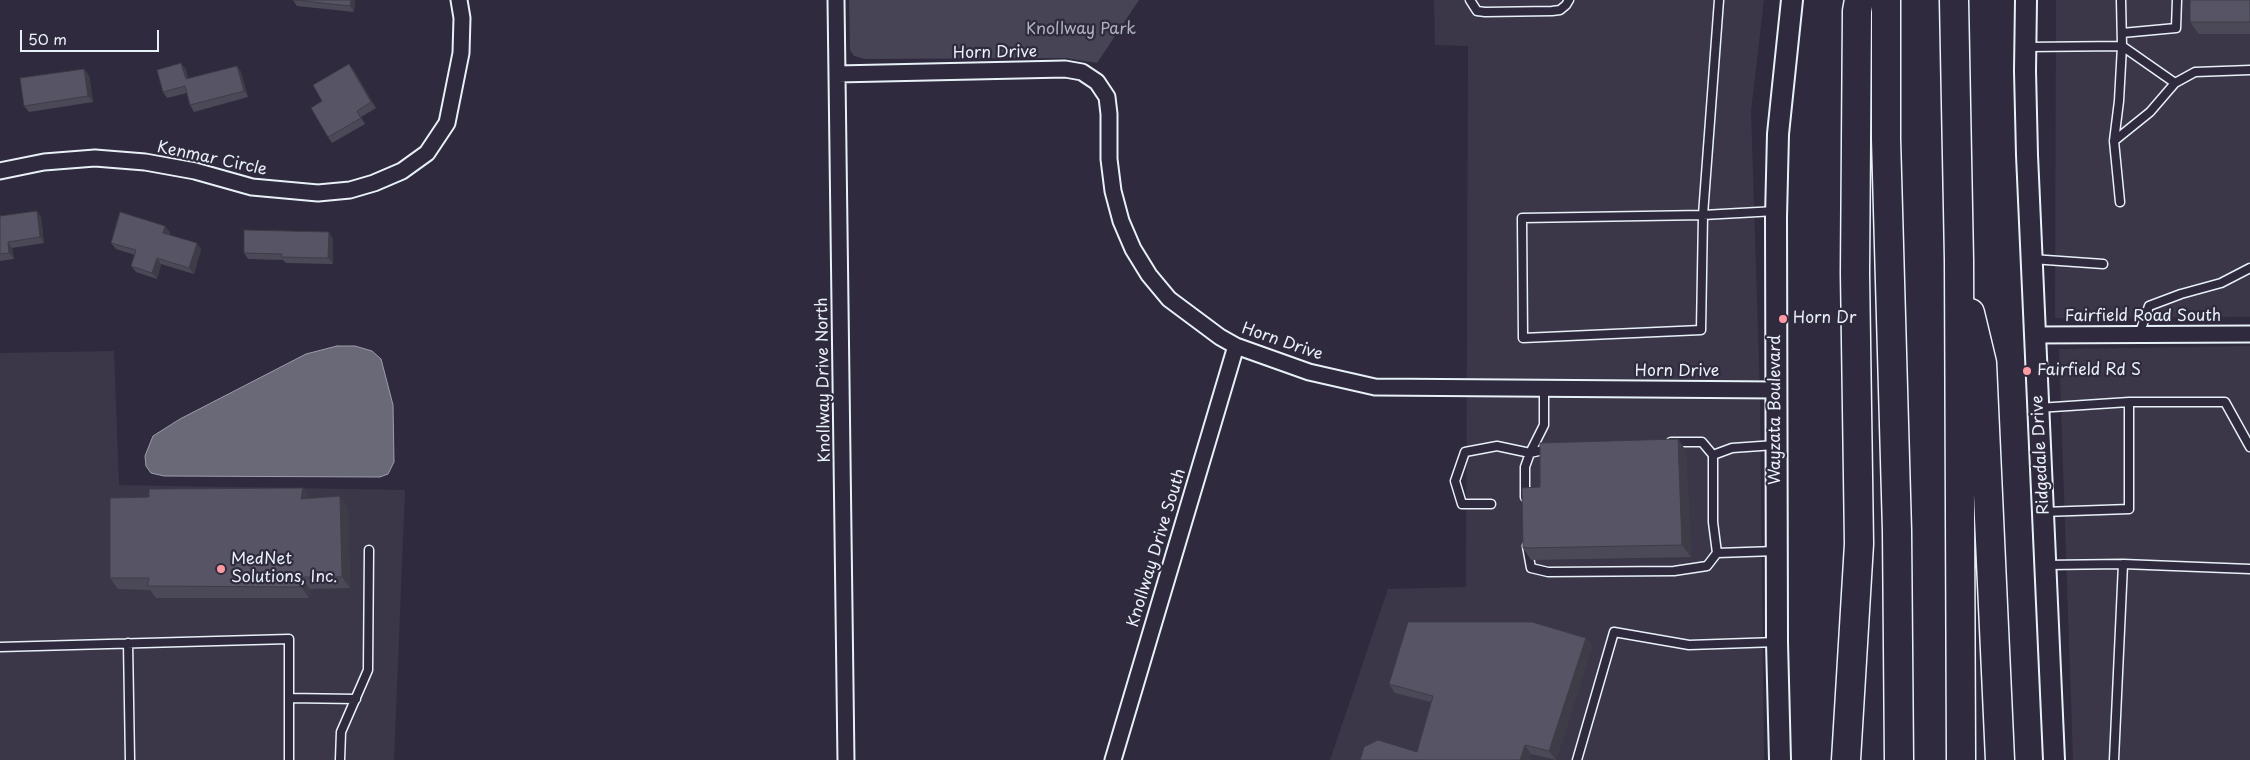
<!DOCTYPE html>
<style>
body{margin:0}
#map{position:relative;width:2250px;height:760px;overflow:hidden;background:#2f2a3d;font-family:"Playpen Sans",sans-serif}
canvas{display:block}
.scale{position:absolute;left:20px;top:30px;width:139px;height:22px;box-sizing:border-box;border:2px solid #e8f1f8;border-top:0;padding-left:6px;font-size:15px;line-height:18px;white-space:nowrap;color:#e8f1f8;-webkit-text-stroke:4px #2f2a3d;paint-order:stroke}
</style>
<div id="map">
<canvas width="2250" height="760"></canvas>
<div class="scale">50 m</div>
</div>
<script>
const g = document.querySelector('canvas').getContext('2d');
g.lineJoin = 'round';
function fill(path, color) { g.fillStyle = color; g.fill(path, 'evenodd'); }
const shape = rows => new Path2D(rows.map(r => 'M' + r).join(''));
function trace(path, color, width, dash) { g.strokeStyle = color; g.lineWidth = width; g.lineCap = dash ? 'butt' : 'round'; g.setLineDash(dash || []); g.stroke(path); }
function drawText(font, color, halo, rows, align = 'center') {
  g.font = font + ' "Playpen Sans",sans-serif'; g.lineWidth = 4.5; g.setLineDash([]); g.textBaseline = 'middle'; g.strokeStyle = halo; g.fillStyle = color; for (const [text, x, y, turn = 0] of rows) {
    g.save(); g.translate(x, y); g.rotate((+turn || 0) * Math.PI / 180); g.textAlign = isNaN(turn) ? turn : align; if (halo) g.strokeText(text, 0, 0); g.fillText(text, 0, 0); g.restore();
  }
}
fill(shape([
 [1434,0,1764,0,1751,111,1760,396,1764,760,1330,760,1388,589,1466,587,1468,46,1435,45],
 [2056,0,2250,0,2250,317,2055,318],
 [2250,346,2250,760,2073,760,2059,349],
 [114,351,119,485,405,490,394,760,0,760,0,353]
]), '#3b3749');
fill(shape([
 [849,0,1139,0,1097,63,1066,58,865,59,854,56,850,50]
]), '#464455');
const water = shape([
 [337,346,355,346,372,351,381,359,393,405,394,462,388,474,380,477,164,476,151,473,146,466,145,456,153,436,180,419,306,354,337,346]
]);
fill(water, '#696978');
trace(water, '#9c9fab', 1);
const service = shape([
 [1470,0,1477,11,1485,12,1552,11,1560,10,1566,5,1569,0],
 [1719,0,1703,215,1776,211],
 [2121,0,2122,46,2175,83],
 [2122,33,2176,28,2177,0],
 [2027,47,2122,46,2119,101,2114,141,2120,202],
 [2114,141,2150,112,2175,83,2195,72,2250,70],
 [1703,215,1701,330,1523,338,1522,218,1703,215],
 [2032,259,2103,264],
 [2139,335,2149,306,2181,294,2221,283,2250,268],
 [2129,402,2225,402,2250,447],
 [2038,408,2129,402,2129,509,2043,512],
 [1671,442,1702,442,1713,455],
 [1775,445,1732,448,1713,455,1713,522,1717,553,1776,551],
 [1525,497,1525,467,1530,453,1544,425,1544,390],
 [1491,504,1462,504,1455,481,1465,452,1497,446,1530,453,1548,449],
 [1527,546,1531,568,1548,572,1674,571,1707,566,1717,553],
 [2045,565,2123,564],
 [128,643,130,760],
 [0,647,289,639,289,760],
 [289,698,356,699],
 [340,760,341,732,368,670,369,550],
 [1577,760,1614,632,1689,645,1777,642],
 [2114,760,2123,564,2250,569]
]);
const minor = shape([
 [836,0,846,760],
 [837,74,1065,69,1082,72,1097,82,1107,97,1109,114,1109,159,1113,191,1121,221,1133,249,1149,275,1169,299,1220,337,1236,346,1309,372,1375,387,1775,390],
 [0,171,44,162,95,158,145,162,195,171,252,187,318,193,350,190,374,183,402,171,427,153,447,123,461,53,462,18,459,0],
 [2035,335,2250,334],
 [1113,760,1236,346]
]);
const tertiary = shape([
 [2026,0,2025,71,2027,155,2054,760],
 [1780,760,1777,642,1776,217,1778,134,1792,0]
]);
const motorway = shape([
 [1886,0,1886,139,1897,531,1899,760],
 [1954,0,1959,260,1961,760],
 [1970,313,1982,363,2000,760],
 [1846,760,1859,544,1855,273,1857,11,1859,0]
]);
trace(service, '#e8f1f8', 11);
trace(minor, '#e8f1f8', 19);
trace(tertiary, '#e8f1f8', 24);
trace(motorway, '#e8f1f8', 31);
trace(service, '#2f2a3d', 8);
trace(minor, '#2f2a3d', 15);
trace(tertiary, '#2f2a3d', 20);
trace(motorway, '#2f2a3d', 28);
fill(shape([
 [293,0,355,0,354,12,297,6],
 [2250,0,2250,34,2199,34,2190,22],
 [349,64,376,108,361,117,365,124,332,143,328,137],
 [237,66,241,72,248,97,194,112,190,105,187,93,167,98,163,92,186,69,188,79],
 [89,75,93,102,29,112,24,106],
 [0,216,41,217,44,243,12,248,14,259,0,261],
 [170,232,169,235,201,249,194,274,161,264,157,279,136,272,131,266,135,255,116,249,111,243],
 [333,239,333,264,286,263,283,260,248,259,244,253],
 [1678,439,1686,451,1691,557,1531,560,1523,548,1540,487],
 [303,488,310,498,348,508,350,588,310,589,309,598,156,598,150,590,118,589,110,578,149,497],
 [1586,638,1592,647,1556,760,1531,754,1529,760,1360,760,1417,752,1431,702,1395,693,1389,684]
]), '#4b4957');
fill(shape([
 [351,0,355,0,354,12,350,6],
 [181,63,186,69,190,86,186,79],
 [349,64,354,70,376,108,371,102],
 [237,66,241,72,248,97,244,91],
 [84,69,89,75,93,102,88,96],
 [37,211,41,217,44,243,40,237],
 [165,226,170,232,168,239,163,233],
 [329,232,333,239,333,264,328,258],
 [8,242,12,248,14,259,9,253],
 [197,243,201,249,194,274,189,268],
 [157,258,161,264,157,279,152,273],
 [1678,439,1686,451,1691,557,1682,545],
 [303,488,311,500,301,499],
 [340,496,348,508,350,588,342,577],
 [301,577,310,589,309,598,301,587],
 [1586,638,1592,647,1556,760,1549,751],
 [1525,745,1531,754,1529,760,1520,760]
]), '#3d3c47');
const building = shape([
 [295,0,351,0,350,6,295,0],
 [2190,0,2250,0,2250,22,2190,22,2190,0],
 [181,63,186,79,237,66,244,91,190,105,185,86,163,92,157,70,181,63],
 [349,64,371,102,357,111,361,118,328,137,311,108,322,101,313,85,349,64],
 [84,69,88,96,24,106,20,78,84,69],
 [37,211,40,237,8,242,9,253,0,254,0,216,37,211],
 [120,212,165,226,163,233,197,243,189,268,157,258,152,273,131,266,136,250,111,243,120,212],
 [244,230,329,232,328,258,281,257,282,254,244,253,244,230],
 [1678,439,1682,545,1523,548,1522,488,1540,487,1540,443,1678,439],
 [303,488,301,499,340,496,342,577,301,577,301,587,147,586,149,578,110,578,110,498,149,497,149,489,303,488],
 [1408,622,1532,622,1586,638,1549,751,1525,745,1520,760,1360,760,1364,747,1378,740,1417,752,1433,696,1389,684,1408,622]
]);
fill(building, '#575565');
trace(building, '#3d3c47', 1);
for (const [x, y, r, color] of [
 [1783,319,5,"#ff9aa2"],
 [2027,371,5,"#ff9aa2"],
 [221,569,5,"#ff9aa2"]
]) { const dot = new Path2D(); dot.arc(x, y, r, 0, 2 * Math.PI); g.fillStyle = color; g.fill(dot); trace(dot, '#2f2a3d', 2); }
drawText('16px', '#afb4bf', '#2f2a3d', [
 ["Knollway Park",1081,30]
]);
drawText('16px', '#e8f1f8', '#2f2a3d', [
 ["Horn Drive",995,53,-1],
 ["Kenmar Circle",212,159,12],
 ["Fairfield Road South",2143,317],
 ["Horn Drive",1282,342,19],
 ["Horn Drive",1677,372],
 ["Knollway Drive North",824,380,-91],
 ["Wayzata Boulevard",1776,410,-90],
 ["Ridgedale Drive",2041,455,-93],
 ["Knollway Drive South",1157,548,-73]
]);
drawText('16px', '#e8f1f8', '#2f2a3d', [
 ["Horn Dr",1793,319],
 ["Fairfield Rd S",2037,371],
 ["MedNet",231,560],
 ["Solutions, Inc.",231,578]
], 'left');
</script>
